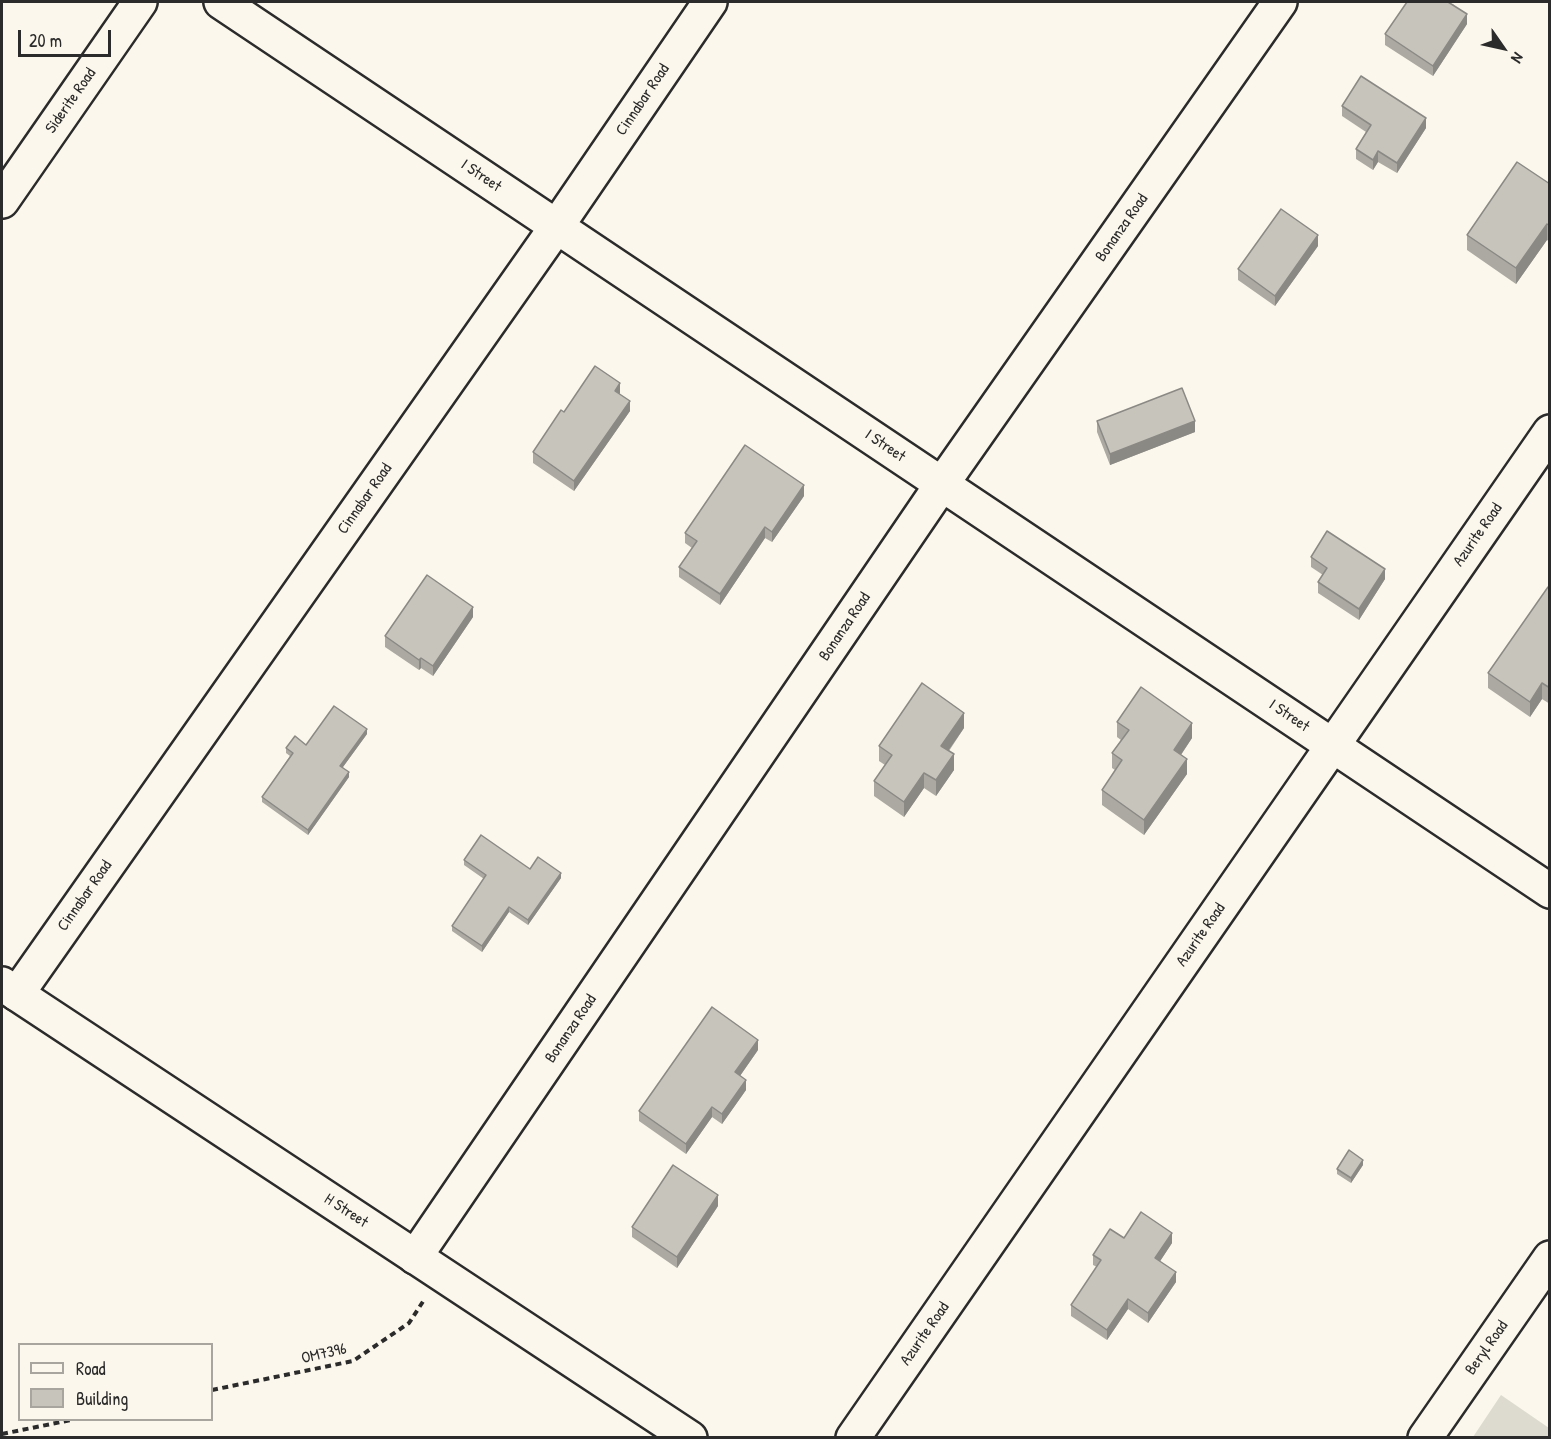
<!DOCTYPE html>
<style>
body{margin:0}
#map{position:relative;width:1551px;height:1439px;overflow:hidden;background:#fbf7ec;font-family:"Patrick Hand",sans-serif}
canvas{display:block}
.frame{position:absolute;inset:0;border:3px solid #2b2b2b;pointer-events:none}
.legend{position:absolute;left:18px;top:1343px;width:195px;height:78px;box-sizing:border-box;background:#fbf7ec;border:2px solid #a8a59f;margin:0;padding:8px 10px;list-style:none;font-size:18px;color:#2b2b2b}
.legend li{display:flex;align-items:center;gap:12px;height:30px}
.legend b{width:30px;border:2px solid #a8a59f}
.north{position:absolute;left:1473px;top:18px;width:60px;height:60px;-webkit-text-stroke:4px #fbf7ec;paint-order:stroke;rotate:124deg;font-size:16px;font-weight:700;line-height:24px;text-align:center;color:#2b2b2b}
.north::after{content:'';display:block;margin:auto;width:21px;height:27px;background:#2b2b2b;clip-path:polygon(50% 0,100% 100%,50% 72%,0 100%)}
.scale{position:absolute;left:18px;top:30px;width:93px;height:27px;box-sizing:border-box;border:3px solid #2b2b2b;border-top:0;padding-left:8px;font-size:18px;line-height:21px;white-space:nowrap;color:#2b2b2b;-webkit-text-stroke:4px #fbf7ec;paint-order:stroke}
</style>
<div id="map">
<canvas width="1551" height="1439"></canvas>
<div class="frame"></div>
<ul class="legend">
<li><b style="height:8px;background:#fbf7ec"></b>Road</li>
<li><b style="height:16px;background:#c7c4bc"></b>Building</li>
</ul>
<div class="north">N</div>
<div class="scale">20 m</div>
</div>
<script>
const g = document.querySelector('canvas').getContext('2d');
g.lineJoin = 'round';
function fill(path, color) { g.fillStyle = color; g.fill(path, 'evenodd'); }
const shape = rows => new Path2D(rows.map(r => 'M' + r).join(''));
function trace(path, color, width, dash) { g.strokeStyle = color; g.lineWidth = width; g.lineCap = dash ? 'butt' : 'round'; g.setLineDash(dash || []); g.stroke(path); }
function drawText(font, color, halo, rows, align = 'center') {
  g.font = font + ' "Patrick Hand",sans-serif'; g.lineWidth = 5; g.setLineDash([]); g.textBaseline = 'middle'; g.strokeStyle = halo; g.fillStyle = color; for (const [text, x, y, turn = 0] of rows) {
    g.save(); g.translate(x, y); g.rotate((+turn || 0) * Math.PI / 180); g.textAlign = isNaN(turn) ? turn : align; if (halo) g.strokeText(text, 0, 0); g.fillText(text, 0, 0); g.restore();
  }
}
fill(shape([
 [1501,1395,1549,1428,1549,1437,1473,1437]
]), '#dddad0');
const street = shape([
 [221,2,1550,891],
 [2,201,140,2],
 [17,994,557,226,710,2],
 [415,1257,942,484,1280,2],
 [853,1438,1550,432],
 [1425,1438,1550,1258]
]);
const secondary = shape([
 [2,984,690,1438]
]);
trace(street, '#2b2b2b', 38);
trace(secondary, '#2b2b2b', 38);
trace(shape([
 [212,1390,353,1361,409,1323,424,1300],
 [2,1434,71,1420]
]), '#2b2b2b', 4, [6, 4.5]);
trace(street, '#fbf7ec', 33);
trace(secondary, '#fbf7ec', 33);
fill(shape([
 [1453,4,1467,24,1433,76,1385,45,1385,34],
 [1342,106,1426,128,1397,173,1378,162,1373,170,1356,159,1356,149,1366,132,1342,116],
 [1550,184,1550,242,1547,240,1516,284,1467,250,1467,235],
 [1318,246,1275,306,1238,280,1238,269],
 [620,393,619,394,630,411,574,491,533,463,533,452,564,412],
 [1097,421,1195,432,1110,465,1097,432],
 [804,496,772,542,765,538,720,605,679,577,679,567,692,548,685,543,685,533],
 [1311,557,1385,579,1359,620,1318,593,1318,582,1323,575,1311,567],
 [1550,588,1550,704,1542,699,1530,717,1488,688,1488,673],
 [473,617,433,676,421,668,419,670,385,647,385,636],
 [1117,722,1192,738,1181,755,1187,774,1144,835,1102,805,1102,790,1115,770,1112,768,1112,753,1121,740,1117,737],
 [964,728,949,751,954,770,936,796,924,788,904,817,874,796,874,781,885,765,879,761,879,746],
 [367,734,343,767,349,777,308,835,262,802,262,797,290,756,286,753,286,748],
 [464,860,530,869,561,878,528,925,509,912,482,952,452,931,452,926,484,879,464,865],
 [758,1050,740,1076,746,1090,722,1124,712,1117,686,1154,639,1121,639,1111],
 [1363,1165,1351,1183,1337,1174,1337,1169],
 [718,1206,677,1268,632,1237,632,1227],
 [1124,1238,1172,1243,1160,1261,1176,1282,1148,1323,1128,1309,1107,1340,1071,1316,1071,1305,1097,1267,1093,1265,1093,1255]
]), '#aba9a2');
fill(shape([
 [1467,14,1467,24,1433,76,1433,66],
 [1426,118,1426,128,1397,173,1397,163],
 [1378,151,1378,162,1373,170,1373,160],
 [1547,224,1547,240,1516,284,1516,268],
 [1318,235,1318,246,1275,306,1275,296],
 [620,383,620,393,615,401,615,391],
 [630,401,630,411,574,491,574,481],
 [1195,421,1195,432,1110,465,1110,454],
 [804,485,804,496,772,542,772,532],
 [765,527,765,538,720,605,720,594],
 [1385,569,1385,579,1359,620,1359,609],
 [473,607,473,617,433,676,433,666],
 [421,658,421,668,419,670,419,660],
 [1542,683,1542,699,1530,717,1530,702],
 [964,713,964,728,941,761,941,746],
 [1192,723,1192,738,1174,765,1174,750],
 [367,729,367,734,340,771,340,766],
 [954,754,954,770,936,796,936,780],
 [1187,759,1187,774,1144,835,1144,820],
 [349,772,349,777,308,835,308,830],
 [924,773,924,788,904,817,904,802],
 [561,873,561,878,528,925,528,920],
 [509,907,509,912,482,952,482,946],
 [758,1040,758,1050,735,1083,735,1072],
 [746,1080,746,1090,722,1124,722,1114],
 [712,1107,712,1117,686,1154,686,1144],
 [1363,1160,1363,1165,1351,1183,1351,1178],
 [718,1195,718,1206,677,1268,677,1257],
 [1172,1233,1172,1243,1155,1269,1155,1258],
 [1176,1272,1176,1282,1148,1323,1148,1313],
 [1128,1299,1128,1309,1107,1340,1107,1330]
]), '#8b8984');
const building = shape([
 [1407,2,1448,2,1467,14,1433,66,1385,34,1407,2],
 [1361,76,1426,118,1397,163,1378,151,1373,160,1356,149,1371,125,1342,106,1361,76],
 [1517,162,1550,184,1550,226,1547,224,1516,268,1467,235,1517,162],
 [1281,209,1318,235,1275,296,1238,269,1281,209],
 [595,366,620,383,615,391,630,401,574,481,533,452,561,410,564,412,595,366],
 [1182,388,1195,421,1110,454,1097,421,1182,388],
 [745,445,804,485,772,532,765,527,720,594,679,567,697,541,685,533,745,445],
 [1327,531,1385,569,1359,609,1318,582,1327,568,1311,557,1327,531],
 [427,575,473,607,433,666,421,658,419,660,385,636,427,575],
 [1548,587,1550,588,1550,688,1542,683,1530,702,1488,673,1548,587],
 [922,683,964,713,941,746,954,754,936,780,924,773,904,802,874,781,892,755,879,746,922,683],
 [1141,687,1192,723,1174,750,1187,759,1144,820,1102,790,1122,760,1112,753,1129,730,1117,722,1141,687],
 [334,706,367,729,340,766,349,772,308,830,262,797,293,753,286,748,295,736,306,745,334,706],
 [481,835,530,869,538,857,561,873,528,920,509,907,482,946,452,926,486,875,464,860,481,835],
 [712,1007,758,1040,735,1072,746,1080,722,1114,712,1107,686,1144,639,1111,712,1007],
 [1349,1150,1363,1160,1351,1178,1337,1169,1349,1150],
 [673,1165,718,1195,677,1257,632,1227,673,1165],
 [1141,1212,1172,1233,1155,1258,1176,1272,1148,1313,1128,1299,1107,1330,1071,1305,1101,1260,1093,1255,1110,1229,1124,1238,1141,1212]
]);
fill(building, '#c7c4bc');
trace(building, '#8b8984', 1.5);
drawText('16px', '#2b2b2b', '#fbf7ec', [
 ["Cinnabar Road",643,100,-56],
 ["Siderite Road",71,101,-55],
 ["I Street",481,176,34],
 ["Bonanza Road",1122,228,-55],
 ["I Street",885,446,34],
 ["Cinnabar Road",365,499,-55],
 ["Azurite Road",1478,535,-55],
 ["Bonanza Road",845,627,-56],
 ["I Street",1289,716,34],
 ["Cinnabar Road",85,896,-55],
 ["Azurite Road",1201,935,-55],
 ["Bonanza Road",571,1029,-56],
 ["H Street",346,1211,33],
 ["Azurite Road",925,1334,-55],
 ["Beryl Road",1487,1348,-55],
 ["OM7396",324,1354,-13]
]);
</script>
